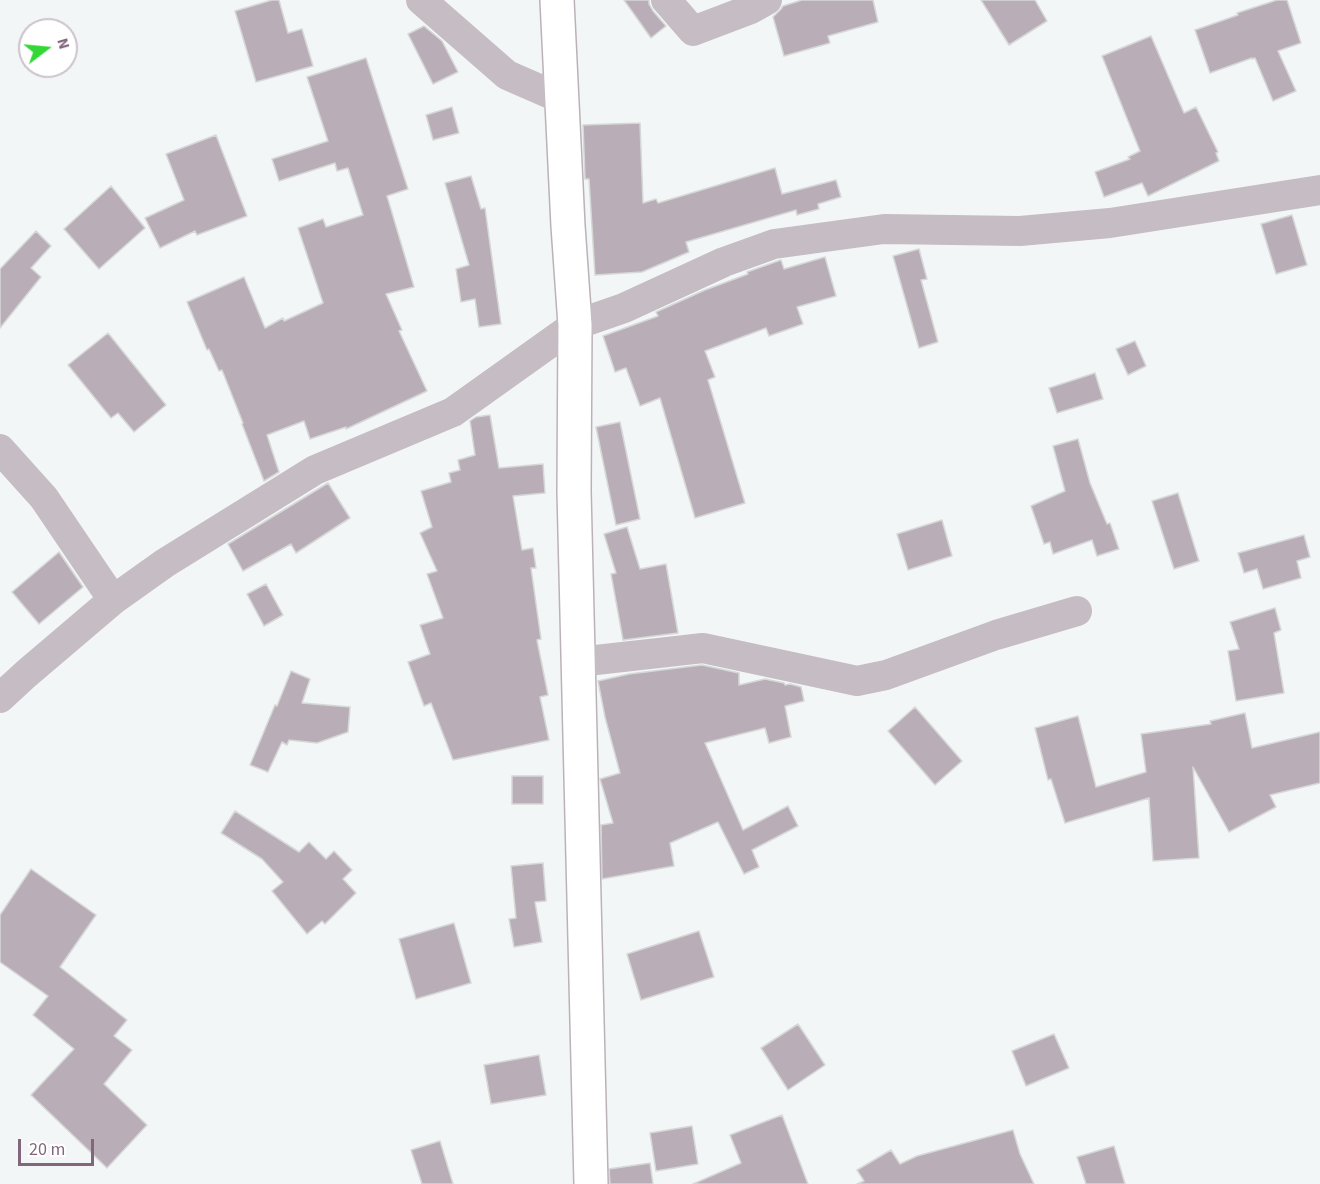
<!DOCTYPE html>
<style>
body{margin:0}
#map{position:relative;width:1320px;height:1184px;overflow:hidden;background:#f3f6f6;font-family:"Source Sans 3",sans-serif}
canvas{display:block}
.north{position:absolute;left:18px;top:18px;width:60px;height:60px;box-sizing:border-box;background:#fff;border:2px solid #cdc2cb;border-radius:50%;rotate:74deg;font-size:16px;font-weight:700;line-height:24px;text-align:center;color:#82677c}
.north::after{content:'';display:block;margin:auto;width:21px;height:27px;background:#33d736;clip-path:polygon(50% 0,100% 100%,50% 72%,0 100%)}
.scale{position:absolute;left:18px;top:1139px;width:76px;height:27px;box-sizing:border-box;border:3px solid #82677c;border-top:0;padding-left:8px;font-size:18px;line-height:21px;white-space:nowrap;color:#82677c;-webkit-text-stroke:4px #fff;paint-order:stroke}
</style>
<div id="map">
<canvas width="1320" height="1184"></canvas>
<div class="north">N</div>
<div class="scale">20 m</div>
</div>
<script>
const g = document.querySelector('canvas').getContext('2d');
g.lineJoin = 'round';
function fill(path, color) { g.fillStyle = color; g.fill(path, 'evenodd'); }
const shape = rows => new Path2D(rows.map(r => 'M' + r).join(''));
function trace(path, color, width, dash) { g.strokeStyle = color; g.lineWidth = width; g.lineCap = dash ? 'butt' : 'round'; g.setLineDash(dash || []); g.stroke(path); }
const building = shape([
 [272,0,279,0,288,33,302,29,313,66,256,82,235,11,272,0],
 [624,0,649,0,649,4,653,11,666,26,651,38,624,0],
 [802,0,873,0,878,22,828,36,830,43,784,56,773,17,781,9,783,6,802,0],
 [981,0,1035,0,1047,21,1009,45,981,0],
 [1277,0,1287,0,1301,43,1278,51,1296,91,1273,101,1255,58,1252,59,1252,58,1210,73,1195,30,1238,15,1237,13,1277,0],
 [424,26,442,41,458,72,433,84,408,34,424,26],
 [1151,36,1184,113,1196,107,1218,152,1216,153,1219,161,1148,196,1142,183,1104,197,1095,172,1130,159,1128,157,1140,151,1102,56,1151,36],
 [366,58,408,189,387,196,414,287,386,294,402,330,399,331,427,391,346,429,346,427,310,439,304,421,267,435,279,472,264,481,242,424,243,423,222,370,219,371,209,349,207,350,187,302,244,277,265,328,283,318,284,321,323,303,298,228,323,219,326,227,363,215,348,168,337,171,335,163,279,181,272,159,328,141,307,77,366,58],
 [452,107,459,133,433,140,426,115,452,107],
 [640,123,643,203,656,199,658,203,775,168,782,194,836,180,841,197,818,204,819,209,797,215,796,210,686,242,689,252,642,272,595,275,589,179,585,179,583,125,640,123],
 [216,135,247,216,197,235,195,231,160,248,145,218,184,200,166,154,216,135],
 [471,176,481,209,485,208,501,324,479,327,475,299,461,302,456,269,469,265,445,183,471,176],
 [111,186,145,228,99,269,64,229,111,186],
 [1292,215,1307,265,1276,274,1261,224,1292,215],
 [36,231,51,246,31,268,41,277,0,328,0,269,36,231],
 [919,249,927,279,921,280,938,342,919,348,893,256,919,249],
 [825,257,836,296,797,307,803,324,769,336,766,328,705,351,715,377,708,380,745,503,695,518,660,398,640,406,626,368,615,372,603,336,658,316,656,312,705,290,748,274,747,272,778,261,781,260,784,269,825,257],
 [108,333,166,405,134,432,118,413,111,418,68,365,108,333],
 [1135,341,1146,366,1128,375,1116,349,1135,341],
 [1095,373,1103,399,1057,413,1049,388,1095,373],
 [490,415,499,468,543,464,545,493,513,496,522,550,533,548,536,568,531,568,541,639,537,640,548,695,540,697,549,740,453,760,431,703,424,706,408,662,430,654,420,625,443,618,427,574,437,571,420,533,432,527,421,491,451,482,449,473,460,470,458,460,475,455,470,421,476,417,490,415],
 [620,422,640,519,616,525,596,427,620,422],
 [1078,439,1090,483,1107,524,1110,523,1119,549,1097,556,1092,540,1053,554,1050,542,1044,544,1031,506,1065,491,1053,446,1078,439],
 [328,483,350,518,296,553,291,544,243,571,228,544,328,483],
 [1178,493,1199,561,1174,569,1152,501,1178,493],
 [942,520,952,556,908,570,897,534,942,520],
 [627,527,640,569,666,564,678,633,623,640,611,574,616,573,604,534,627,527],
 [1304,535,1310,557,1297,561,1301,578,1263,589,1257,569,1244,573,1238,553,1304,535],
 [59,552,83,587,39,624,12,592,59,552],
 [266,584,283,615,264,626,247,594,266,584],
 [1275,608,1281,630,1274,633,1284,693,1236,701,1228,651,1239,649,1230,622,1275,608],
 [702,665,739,673,739,685,765,679,784,683,785,685,790,684,801,687,804,701,785,706,791,737,769,743,765,728,705,743,743,830,788,806,798,826,752,850,759,867,744,874,718,822,670,843,674,866,602,879,601,825,613,823,600,779,620,773,605,717,598,681,629,674,702,665],
 [291,671,310,679,302,703,350,707,348,732,317,743,289,740,287,745,282,742,268,772,250,765,275,705,277,706,291,671],
 [915,707,962,761,935,785,888,731,915,707],
 [1245,713,1252,748,1320,732,1320,783,1270,795,1276,807,1229,832,1193,767,1199,858,1153,861,1149,798,1065,823,1051,779,1048,780,1035,728,1078,716,1096,787,1146,772,1141,734,1211,724,1210,721,1245,713],
 [512,776,543,776,543,804,512,804,512,776],
 [235,811,299,852,309,842,326,859,334,851,352,870,343,879,356,893,325,924,322,921,307,934,272,891,283,882,262,859,221,833,235,811],
 [543,863,546,901,535,902,542,942,514,947,509,919,516,918,511,866,543,863],
 [31,869,96,915,60,967,127,1020,114,1036,132,1050,104,1084,147,1125,107,1168,31,1095,74,1049,33,1015,48,996,0,962,0,915,31,869],
 [454,923,471,983,416,999,399,939,454,923],
 [699,931,714,977,641,1000,627,954,699,931],
 [798,1024,825,1065,788,1090,761,1048,798,1024],
 [1054,1034,1069,1068,1026,1086,1012,1051,1054,1034],
 [539,1055,546,1095,491,1104,484,1065,539,1055],
 [782,1115,808,1184,693,1184,741,1163,730,1135,782,1115],
 [692,1126,698,1164,656,1171,650,1133,692,1126],
 [1013,1130,1020,1154,1034,1184,857,1184,864,1181,857,1170,891,1150,900,1164,917,1156,1013,1130],
 [440,1141,453,1184,422,1184,411,1150,440,1141],
 [1114,1146,1125,1184,1086,1184,1077,1157,1114,1146],
 [650,1163,653,1184,610,1184,609,1169,650,1163]
]);
fill(building, '#b9aeb7');
trace(building, '#d6d8d7', 1.5);
const secondary = shape([
 [557,0,568,226,575,325,574,491,591,1184]
]);
trace(secondary, '#bbb2b9', 36);
trace(shape([
 [421,0,507,75,562,99],
 [666,0,693,31,751,9,767,0],
 [0,449,44,498,113,600],
 [578,662,703,648,857,681,886,675,996,635,1077,611],
 [0,698,26,674,113,600,165,563,315,470,453,412,575,325,624,308,724,262,774,244,884,229,1020,231,1110,223,1320,190]
]), '#c5bdc3', 30);
trace(secondary, '#fff', 33);
</script>
